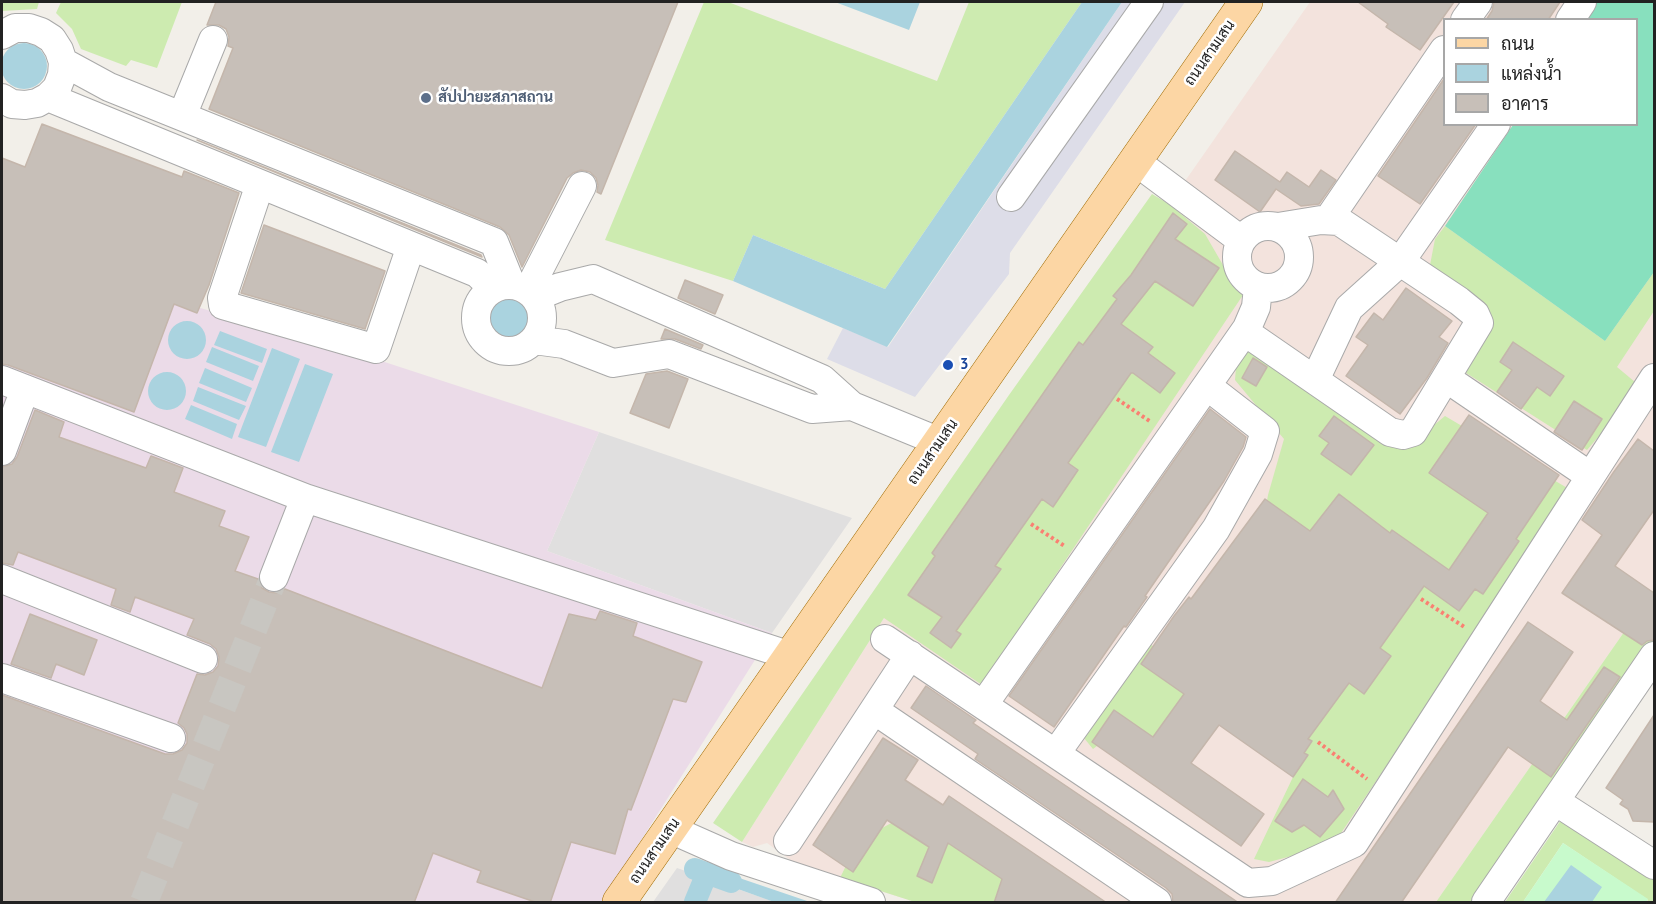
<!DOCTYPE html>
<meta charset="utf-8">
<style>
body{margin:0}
#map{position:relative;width:1656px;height:904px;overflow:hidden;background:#f2efe9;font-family:"PT Sans",Sarabun,sans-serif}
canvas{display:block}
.frame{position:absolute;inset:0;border:3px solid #222;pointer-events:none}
.legend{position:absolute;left:1443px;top:18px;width:195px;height:108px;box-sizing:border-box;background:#fff;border:2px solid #a7a7a7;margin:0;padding:8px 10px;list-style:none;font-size:18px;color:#222}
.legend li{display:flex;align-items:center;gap:12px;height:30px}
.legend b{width:30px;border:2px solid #a7a7a7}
</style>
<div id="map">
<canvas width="1656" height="904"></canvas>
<div class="frame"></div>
<ul class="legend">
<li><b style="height:8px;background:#fcd6a4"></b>ถนน</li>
<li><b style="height:16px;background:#aad3df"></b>แหล่งน้ำ</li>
<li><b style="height:16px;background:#c7bfb8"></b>อาคาร</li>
</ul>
</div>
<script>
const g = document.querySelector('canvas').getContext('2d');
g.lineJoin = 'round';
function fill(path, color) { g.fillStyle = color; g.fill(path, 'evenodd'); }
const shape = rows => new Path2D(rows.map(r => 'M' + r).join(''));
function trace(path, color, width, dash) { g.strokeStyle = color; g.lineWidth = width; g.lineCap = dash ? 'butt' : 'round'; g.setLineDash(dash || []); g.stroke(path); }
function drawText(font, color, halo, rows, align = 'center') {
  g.font = font + ' "PT Sans",Sarabun,sans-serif'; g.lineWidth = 5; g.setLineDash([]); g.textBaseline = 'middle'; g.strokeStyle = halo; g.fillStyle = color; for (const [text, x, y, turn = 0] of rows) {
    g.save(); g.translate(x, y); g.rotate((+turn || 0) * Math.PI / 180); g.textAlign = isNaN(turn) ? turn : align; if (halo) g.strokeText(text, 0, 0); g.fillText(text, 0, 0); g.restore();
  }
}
fill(shape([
 [599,432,852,518,772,633,547,551],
 [677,868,775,902,653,902]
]), '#e0dfdf');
fill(shape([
 [2,251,357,353,599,432,547,551,772,633,602,902,2,902]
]), '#ebdbe8');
fill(shape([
 [1310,2,1654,2,1654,589,1436,902,915,902,796,864,767,843,753,847,742,842,922,558],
 [1444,20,1636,20,1636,124,1444,124]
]), '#f3e3dd');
fill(shape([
 [2,2,39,2,37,9,2,11],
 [61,2,182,2,157,68,131,60,126,66,81,49,72,29,56,13],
 [704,2,728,2,937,81,969,2,1082,2,885,289,753,235,733,281,605,240],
 [1152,194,1169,204,1205,234,1234,284,1243,295,982,685,884,618,742,842,713,823,1009,395],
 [1445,226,1605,341,1654,272,1654,311,1617,367,1641,387,1587,450,1463,371,1492,318,1430,265,1435,239],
 [1253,346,1388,446,1405,449,1445,416,1569,489,1504,591,1333,845,1269,862,1254,859,1293,777,1290,665,1244,630,1268,495,1284,439,1235,380,1236,367],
 [1654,589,1654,644,1477,902,1436,902],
 [1144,639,1202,686,1161,751,1126,723,1093,749,1079,732],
 [908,814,1016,881,1007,902,915,902,840,878,858,841],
 [1561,820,1654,875,1654,902,1646,902,1648,900,1563,843,1523,902,1505,902]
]), '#cdebb0');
fill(shape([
 [1563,843,1648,899,1646,902,1523,902]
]), '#c8facc');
fill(shape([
 [1597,2,1654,2,1654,272,1605,341,1445,226,1513,125,1636,124,1636,20,1585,19]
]), '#88e0be');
fill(shape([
 [1122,2,1185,2,1010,253,1009,274,915,397,827,359,843,328,888,347]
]), '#dddde8');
fill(shape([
 [835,2,920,2,909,30],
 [1082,2,1122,2,887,347,733,281,753,235,885,289],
 '1 66a23 23 0 1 1 46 0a23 23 0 1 1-46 0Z',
 '485 318a23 23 0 1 1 46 0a23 23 0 1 1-46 0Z',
 '168 340a19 19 0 1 1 38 0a19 19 0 1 1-38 0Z',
 [220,331,267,349,262,363,214,345],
 [212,347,259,366,253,381,206,362],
 [272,348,300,359,266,447,238,437],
 [305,364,333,374,299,462,271,452],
 [205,368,252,388,246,402,199,383],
 '148 391a19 19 0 1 1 38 0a19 19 0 1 1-38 0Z',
 [198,387,246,406,239,420,193,401],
 [191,405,237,424,232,439,185,419],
 [1571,865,1602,887,1592,902,1544,902],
 [704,866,810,902,774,902,699,875]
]), '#aad3df');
trace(shape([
 [695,869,731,882],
 [695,902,707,873]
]), '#aad3df', 22);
const building = shape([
 [216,2,678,2,601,194,597,192,598,185,596,178,590,172,581,170,573,173,567,178,522,267,509,235,500,227,209,109,233,48,228,46,229,37,226,29,219,25,207,25,216,2],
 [1358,2,1454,2,1420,50,1386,27,1388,24,1358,2],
 [1494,2,1560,2,1548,20,1486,20,1492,11,1494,2],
 [1444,79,1444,124,1476,124,1420,204,1378,176,1444,79],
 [42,124,182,177,184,171,239,193,209,285,197,313,174,304,134,412,8,365,2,364,2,158,25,167,42,124],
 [197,140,481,255,482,257,197,140],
 [1235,151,1280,182,1287,172,1309,187,1321,170,1336,180,1319,204,1301,206,1276,189,1260,212,1215,180,1235,151],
 [1173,213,1187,224,1175,239,1219,268,1193,306,1155,281,1121,324,1153,347,1148,353,1175,373,1160,393,1133,373,1131,373,1068,463,1078,470,1053,507,1042,499,995,566,1001,569,956,631,961,634,951,648,930,633,942,617,908,595,935,556,932,553,1079,342,1083,345,1117,299,1113,296,1131,275,1173,213],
 [264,225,385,271,365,329,241,293,264,225],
 [685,280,723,295,715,314,678,298,685,280],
 [1406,288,1452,321,1439,337,1448,343,1427,378,1400,414,1346,376,1368,345,1356,337,1374,313,1383,320,1406,288],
 [665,329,703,345,701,349,675,339,661,339,665,329],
 [1513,342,1564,376,1550,396,1537,387,1521,409,1497,392,1512,370,1500,362,1513,342],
 [1253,358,1267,367,1256,386,1242,378,1253,358],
 [667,371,688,379,669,428,630,413,646,374,667,371],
 [1574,401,1602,419,1582,450,1554,432,1574,401],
 [1210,409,1246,437,1243,447,1224,481,1145,596,1147,597,1126,627,1124,626,1054,727,1009,696,1210,409],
 [35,410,64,422,59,437,146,468,151,456,183,468,174,492,225,511,219,526,249,537,235,571,258,579,262,588,269,592,277,593,285,589,542,688,569,614,596,620,600,611,637,623,633,636,702,662,686,702,673,699,631,810,628,809,615,854,571,842,550,903,538,903,477,882,481,871,433,853,414,903,2,903,2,695,165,754,173,754,182,750,187,743,187,734,184,728,178,723,197,674,205,675,213,672,218,666,219,657,216,649,210,644,187,635,194,619,135,597,130,612,111,605,116,589,18,552,13,565,2,563,2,467,12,464,17,457,35,410],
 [1469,415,1559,475,1516,539,1519,541,1483,594,1475,589,1459,611,1424,586,1380,648,1391,656,1364,694,1349,683,1308,739,1312,741,1304,753,1308,755,1293,777,1219,725,1191,763,1264,814,1241,846,1092,742,1114,710,1153,737,1184,694,1141,664,1174,616,1189,597,1191,599,1265,499,1310,531,1339,494,1390,533,1392,530,1449,570,1488,513,1429,473,1469,415],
 [1334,416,1374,445,1351,475,1321,454,1329,443,1319,436,1334,416],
 [1638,439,1654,451,1654,510,1615,566,1654,593,1654,640,1647,641,1642,645,1562,593,1602,535,1582,520,1613,473,1638,439],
 [30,614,97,640,84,675,56,664,51,678,11,664,30,614],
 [1528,622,1573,652,1540,701,1567,720,1604,667,1620,677,1551,777,1508,747,1401,903,1335,903,1528,622],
 [926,686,976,720,973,723,1239,903,1173,903,1172,894,1166,888,975,759,978,754,911,708,926,686],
 [1654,715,1654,822,1633,821,1628,809,1620,804,1623,800,1606,788,1654,715],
 [883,738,918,760,905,780,943,805,949,796,1107,903,994,903,1002,879,948,843,932,883,917,876,929,847,887,820,853,872,813,845,883,738],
 [1303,779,1328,797,1333,790,1344,809,1320,837,1304,825,1292,832,1275,821,1303,779]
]);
fill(building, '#c7bfb8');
trace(building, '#c4b6ab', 1.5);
trace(shape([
 [144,902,274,577]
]), '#c8c6c1', 28, [28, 14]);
const minor = shape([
 [1465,20,1478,2],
 [1570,20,1582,2],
 [2,35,15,28,29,28,41,32,52,39,59,50,63,62,62,75,57,88,48,97,37,103,25,105,12,104,2,98],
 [63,62,109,87,494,242,511,284],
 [48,97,477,273,493,288],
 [182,116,213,40],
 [1135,161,1241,240],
 [260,184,222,298,223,305,376,349,411,246],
 [1011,197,1149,2],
 [1328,220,1444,50],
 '1237 257a31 31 0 1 1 62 0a31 31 0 1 1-62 0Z',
 '476 318a33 33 0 1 1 66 0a33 33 0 1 1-66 0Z',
 [528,291,582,186],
 [535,297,560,287,593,279,822,379,852,406,940,442],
 [1245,332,1390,432,1403,435,1413,432,1479,323,1475,314,1459,301,1339,221,1321,220,1278,227],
 [534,340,564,344,613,363,669,354,812,409,852,406],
 [1446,378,1590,476],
 [2,380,305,498,791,656],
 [1315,380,1349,308,1400,262,1496,124],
 [2,451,25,389],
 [274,577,305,498],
 [2,579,203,659],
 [885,639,1248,883,1272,881,1354,843,1654,378],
 [2,678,171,738],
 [984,704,1247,328,1256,307,1258,287],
 [874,710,1157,902],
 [1056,753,1216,529,1258,454,1265,431,1207,386],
 [1555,801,1654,865],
 [670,829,731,856,871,902],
 [788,841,910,655],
 [1486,902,1654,656]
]);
const major = shape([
 [619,902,1246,2]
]);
trace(minor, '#a9a9a9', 30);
trace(major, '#a06b00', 34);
trace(shape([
 [1117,399,1151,422],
 [1031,524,1066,547],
 [1421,599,1466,628],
 [1318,742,1367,779]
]), '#fa8072', 4, [3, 3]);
trace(minor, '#fff', 28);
trace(major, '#fcd6a4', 33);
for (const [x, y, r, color] of [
 [426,98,6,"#5c6f8a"],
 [948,365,6,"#1a4fb4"]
]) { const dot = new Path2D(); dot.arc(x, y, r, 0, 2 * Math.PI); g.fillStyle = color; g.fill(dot); trace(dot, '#fff', 2); }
drawText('15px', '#222', '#fff', [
 ["ถนนสามเสน",1210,53,-55],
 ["ถนนสามเสน",933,452,-55],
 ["ถนนสามเสน",655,851,-55]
]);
drawText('bold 15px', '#4e5e75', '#fff', [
 ["สัปปายะสภาสถาน",438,98]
], 'left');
drawText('bold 15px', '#164399', '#fff', [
 ["3",960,365]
], 'left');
</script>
